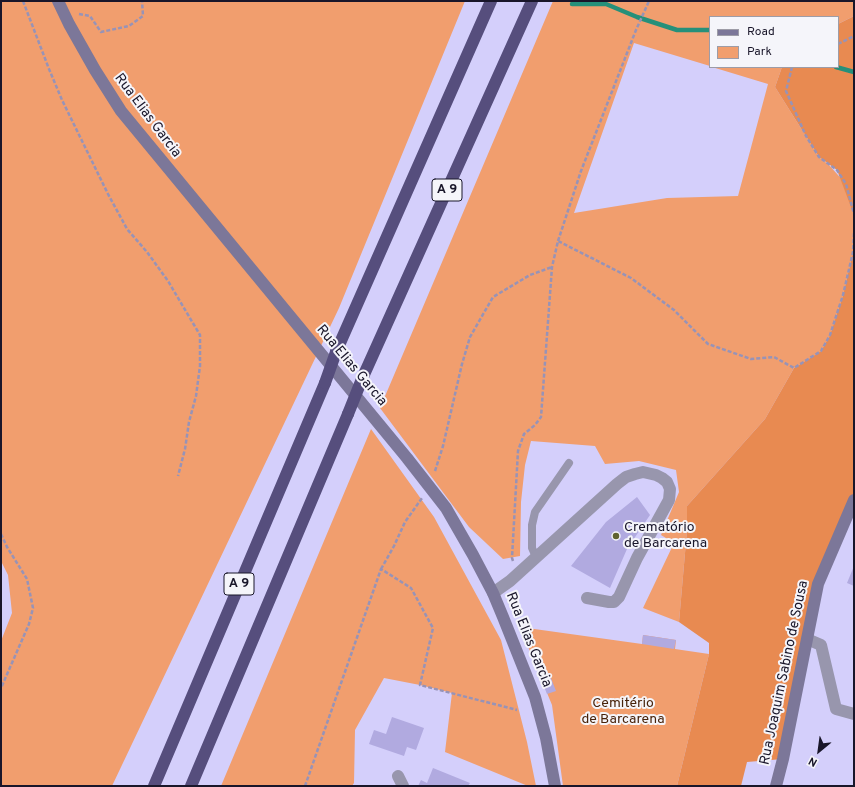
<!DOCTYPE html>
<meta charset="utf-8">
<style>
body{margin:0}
#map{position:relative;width:855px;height:787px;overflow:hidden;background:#d4cffb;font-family:Overpass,sans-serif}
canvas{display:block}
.frame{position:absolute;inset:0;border:2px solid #19162a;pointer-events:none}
.legend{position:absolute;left:709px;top:16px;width:130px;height:52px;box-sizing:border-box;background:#f5f5fa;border:1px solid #9d9ca7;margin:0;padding:5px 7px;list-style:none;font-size:12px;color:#19162a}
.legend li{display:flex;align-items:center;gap:8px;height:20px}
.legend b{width:20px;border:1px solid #9d9ca7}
.north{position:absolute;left:799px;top:731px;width:40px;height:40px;-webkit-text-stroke:3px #f5f5fa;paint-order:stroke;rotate:209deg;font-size:11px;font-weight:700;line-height:16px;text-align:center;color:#19162a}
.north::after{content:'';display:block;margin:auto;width:14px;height:18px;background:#19162a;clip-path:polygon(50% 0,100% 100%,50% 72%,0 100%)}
</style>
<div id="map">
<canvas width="855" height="787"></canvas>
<div class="frame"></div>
<ul class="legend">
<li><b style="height:5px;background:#7c7799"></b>Road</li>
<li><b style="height:11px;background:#f19e6e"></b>Park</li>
</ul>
<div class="north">N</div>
</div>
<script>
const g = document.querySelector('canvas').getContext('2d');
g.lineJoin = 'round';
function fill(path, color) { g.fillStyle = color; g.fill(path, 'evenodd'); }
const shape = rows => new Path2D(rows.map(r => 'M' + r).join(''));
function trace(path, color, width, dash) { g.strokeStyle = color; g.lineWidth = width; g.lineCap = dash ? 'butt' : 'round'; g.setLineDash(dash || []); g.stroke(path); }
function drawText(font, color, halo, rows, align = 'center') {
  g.font = font + ' Overpass,sans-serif'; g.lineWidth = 4; g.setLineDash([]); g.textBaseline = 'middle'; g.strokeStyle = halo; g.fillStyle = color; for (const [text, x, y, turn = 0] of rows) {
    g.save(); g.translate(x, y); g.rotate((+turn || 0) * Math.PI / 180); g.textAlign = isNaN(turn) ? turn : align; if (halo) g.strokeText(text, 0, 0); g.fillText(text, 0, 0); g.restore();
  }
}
fill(shape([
 [1,1,465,1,339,308,112,786,1,786,1,641,12,613,8,575,1,561],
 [553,1,854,1,854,16,838,24,838,17,710,17,710,66,634,43,574,213,667,198,738,196,768,84,712,67,782,67,775,87,819,157,829,165,846,184,854,214,853,252,843,295,830,335,821,351,794,368,765,419,687,506,687,530,679,622,643,608,674,543,661,535,679,492,676,470,639,461,605,464,595,446,531,441,525,465,521,502,520,556,503,559,469,527,380,408],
 [371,429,434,517,501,640,527,742,536,786,528,786,445,752,452,693,420,685,384,678,355,730,354,783,352,786,221,786],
 [520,627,642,644,643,635,676,640,675,649,709,654,677,786,563,786,552,705]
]), '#f19e6e');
fill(shape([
 [854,16,854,215,837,170,819,157,775,87,782,67,838,67,838,24],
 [854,233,854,500,818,584,783,759,747,762,741,786,677,786,709,654,709,643,679,622,687,530,687,506,765,419,794,368,821,351,830,335,843,295,853,252]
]), '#e88a51');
trace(shape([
 [572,4,606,4,637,17,677,30,710,30],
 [836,67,854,72]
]), '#26907a', 4.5);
fill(shape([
 [637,497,650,515,627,549,610,588,571,566,606,522],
 [854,566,854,586,847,583],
 [643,635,676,640,674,649,642,644],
 [549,673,556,691,547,694,540,676],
 [392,717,424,728,416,750,407,747,404,756,369,744,374,730,386,734],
 [433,768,470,783,468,786,418,786,421,780,427,783]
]), '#b1aae0');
trace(shape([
 [23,1,49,69,62,100,108,194,127,229,147,252,168,281,200,335,200,366,196,396,189,422,185,449,178,476],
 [79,14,90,16,101,32,129,26,143,16,142,1],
 [838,44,854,36],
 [792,67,786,91,806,136,819,157,837,170,846,184,854,214],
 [558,241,581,171,636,30,649,1],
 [435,471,443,446,462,364,470,337,493,297,530,275,552,267],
 [1,534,7,547,27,579,33,608,29,624,1,688],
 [513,561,512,558,518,451,524,434,535,425,541,417,552,267,558,241,631,278,674,310,708,344,751,359,774,357,794,368,821,351,830,335,843,295,853,252,854,233],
 [381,569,394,546,405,522,422,498],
 [305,786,381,569,411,588,433,628,420,685,517,710]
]), '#9793b7', 2.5, [4, 2]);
trace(shape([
 [536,557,532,548,532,525,535,512,569,463]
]), '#9896ad', 8);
trace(shape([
 [493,593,510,581,617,484,626,477,635,474,643,472,656,475,662,478,667,482,670,489,669,500,637,558,619,597,614,602,609,602,587,598],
 [807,639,821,645,836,709,854,714],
 [398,776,403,786]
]), '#9896ad', 12);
trace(shape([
 [58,1,69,24,95,70,121,111,407,458,446,508,473,555,493,593,503,617,535,697,546,738,555,786],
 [776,786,783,759,818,584,854,500]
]), '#7c7799', 12);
trace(shape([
 [336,352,491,1],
 [362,379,532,1],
 [154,786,325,383],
 [191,786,348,414]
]), '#564e7d', 12);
trace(shape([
 [325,383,336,352],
 [348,414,362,379]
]), '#564e7d', 12);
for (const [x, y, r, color] of [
 [616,536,4,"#60622f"]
]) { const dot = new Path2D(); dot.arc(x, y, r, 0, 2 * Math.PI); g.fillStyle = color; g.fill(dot); trace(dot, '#f5f5fa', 1.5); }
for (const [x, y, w] of [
 [447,190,30],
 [239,584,30]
]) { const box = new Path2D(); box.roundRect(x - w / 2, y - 11, w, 22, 3); g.fillStyle = '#f5f5fa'; g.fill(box); trace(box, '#19162a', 1); }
drawText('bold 13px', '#19162a', null, [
 ["A 9",447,190],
 ["A 9",239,584]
]);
drawText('14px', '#19162a', '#f5f5fa', [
 ["Rua Elias Garcia",147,116,53],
 ["Rua Elias Garcia",351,366,50],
 ["Rua Elias Garcia",528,640,68],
 ["Rua Joaquim Sabino de Sousa",785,673,-78]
]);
drawText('14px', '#19162a', '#f5f5fa', [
 ["Crematório",624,528],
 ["de Barcarena",624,544]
], 'left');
drawText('14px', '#48230b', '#f5f5fa', [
 ["Cemitério",623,704],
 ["de Barcarena",623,720]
]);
</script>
